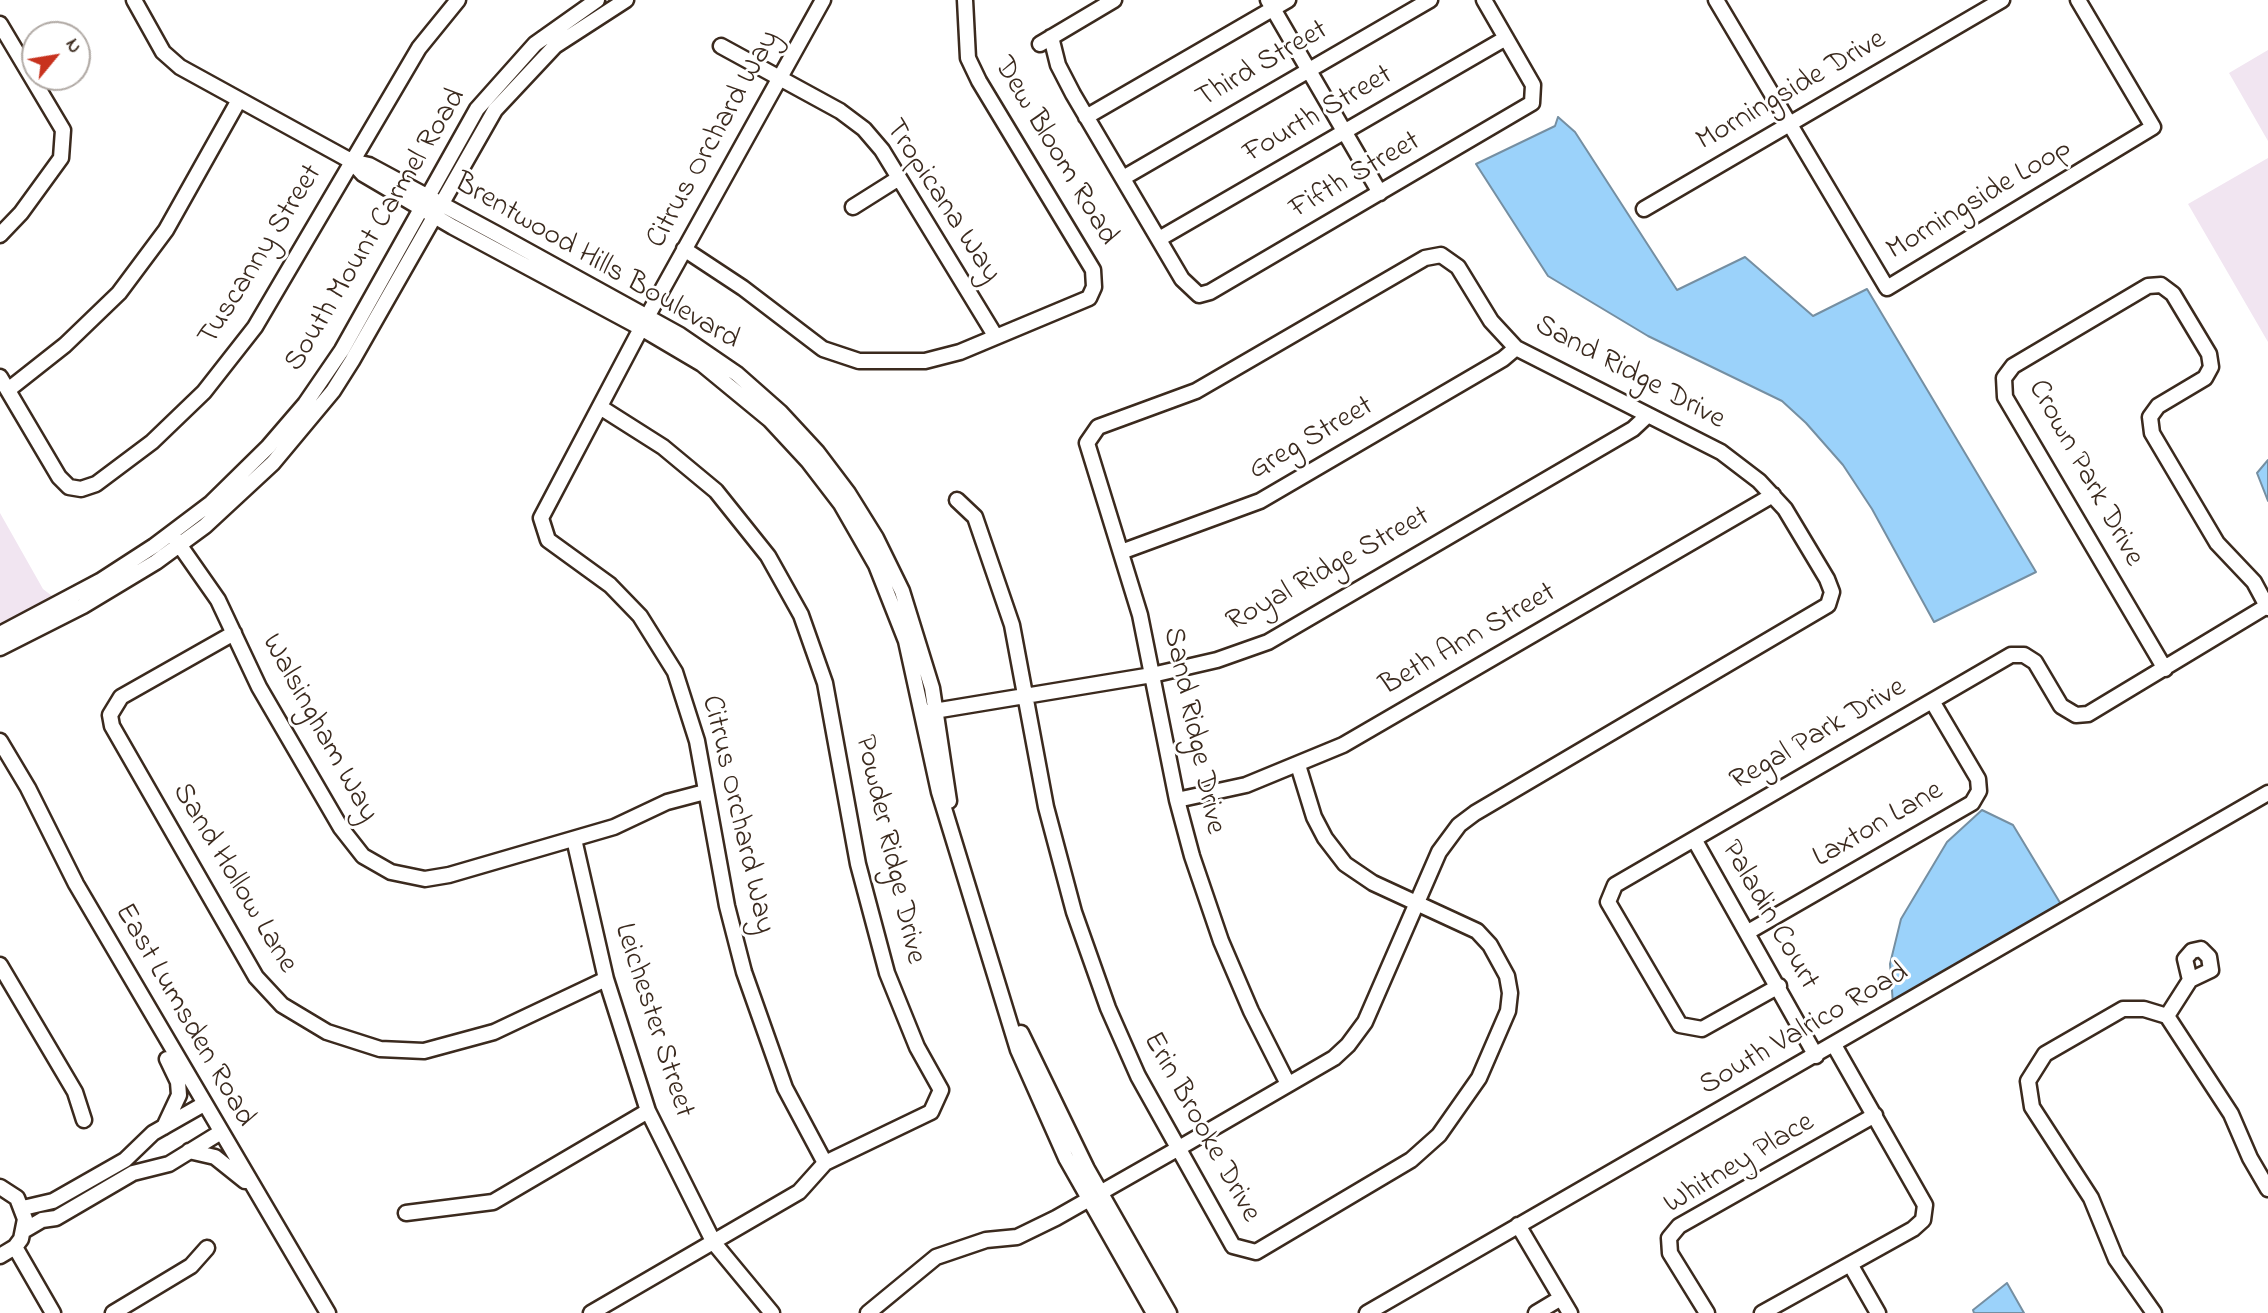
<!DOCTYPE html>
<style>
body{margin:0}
#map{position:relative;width:2268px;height:1313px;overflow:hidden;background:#fff;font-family:"Indie Flower",sans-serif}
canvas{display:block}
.north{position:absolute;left:21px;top:21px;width:70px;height:70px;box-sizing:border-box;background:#fff;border:2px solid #b1aaa5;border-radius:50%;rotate:60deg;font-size:19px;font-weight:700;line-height:28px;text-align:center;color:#3b2a1e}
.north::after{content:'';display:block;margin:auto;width:24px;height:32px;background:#c8321e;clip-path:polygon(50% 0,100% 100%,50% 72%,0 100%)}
</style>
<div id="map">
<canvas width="2268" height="1313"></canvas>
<div class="north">N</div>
</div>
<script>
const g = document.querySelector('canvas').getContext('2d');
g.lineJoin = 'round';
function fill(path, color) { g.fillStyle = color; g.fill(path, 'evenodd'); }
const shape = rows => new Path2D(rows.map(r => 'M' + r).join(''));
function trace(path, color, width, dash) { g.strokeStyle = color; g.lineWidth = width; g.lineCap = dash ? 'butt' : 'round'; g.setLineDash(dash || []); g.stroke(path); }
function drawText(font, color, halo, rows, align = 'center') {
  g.font = font + ' "Indie Flower",sans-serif'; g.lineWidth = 6; g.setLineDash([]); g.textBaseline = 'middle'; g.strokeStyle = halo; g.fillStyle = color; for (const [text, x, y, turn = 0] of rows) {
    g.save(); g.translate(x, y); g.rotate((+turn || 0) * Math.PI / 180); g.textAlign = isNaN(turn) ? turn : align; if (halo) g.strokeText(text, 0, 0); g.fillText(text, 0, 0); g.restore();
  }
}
fill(shape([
 [2268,50,2268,141,2229,73],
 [2268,158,2268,342,2188,204],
 [0,513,43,589,52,596,0,624]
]), '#f1e5f1');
const water = shape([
 [1558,117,1575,132,1677,290,1745,257,1813,316,1867,289,2036,572,1934,622,1872,509,1843,465,1806,423,1782,401,1648,336,1548,276,1476,164,1555,126,1558,117],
 [2268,460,2268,501,2257,473,2268,460],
 [1982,810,2013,825,2062,906,1893,1004,1890,964,1901,919,1947,842,1982,810],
 [2007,1283,2024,1313,1974,1313,1973,1310,2007,1283]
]);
fill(water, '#9bd2fa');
trace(water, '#758fa2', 2);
const minor = shape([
 [134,0,163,52,180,67,351,161,369,165,497,234,680,335,737,374,780,412,817,452,848,493,876,538,902,591,932,688,949,801],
 [823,0,647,317,541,518,548,540,610,585,640,616,675,672,697,741,727,906,744,972,785,1088,825,1163],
 [1268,0,1380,193],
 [1716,0,1887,288,2153,127,2078,0],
 [0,24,63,130,61,158,21,213,0,235],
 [1051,37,1058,65,1073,94,1182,279,1199,295,1210,292,1532,103,1533,85,1484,0],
 [1040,44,1114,0],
 [721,46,840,111,864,129,882,150,996,337],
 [1086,117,1288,0],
 [351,161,363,174,453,227,641,328,702,364,770,420,808,461,841,504,876,565,906,641,939,792,1018,1050,1066,1158,1154,1313],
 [1123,178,1430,0],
 [853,207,899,178],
 [1644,209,2002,0],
 [1159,239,1506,38],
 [684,249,743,288,823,349,859,361,925,361,960,352,1089,298,1094,287,1093,270,979,81,968,58,965,0],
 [0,377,59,477,69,487,81,489,96,484,152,442,204,392,255,327,419,48,458,0],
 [8,390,65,345,119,293,166,230,239,100],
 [957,500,975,517,1012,625,1046,807,1074,912,1108,1008,1138,1076,1233,1246,1256,1252,1411,1160,1439,1135,1479,1078,1508,1011,1510,993,1507,976,1490,945,1477,931,1373,883,1345,864,1325,838,1314,817,1298,765],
 [176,540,218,600,259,687,341,828,363,856,391,872,425,879,449,875,614,827,667,802,705,792],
 [1121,552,1260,501,1503,359,1516,348],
 [234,633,121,697,110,715,112,726,256,977,282,1005,327,1032,380,1049,424,1051,494,1032,606,979],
 [0,634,100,581,154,546,211,503,268,447,305,404,342,350,477,109,535,44,597,0],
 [0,648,83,606,156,562,205,526,273,463,333,391,352,361,495,110,555,46,626,0],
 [2165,669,2005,397,2004,378,2013,366,2148,286,2161,285,2173,294,2209,354,2211,367,2205,378,2158,406,2150,417,2152,433,2217,543,2254,582,2268,608],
 [928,712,1152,675,1217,660,1268,642,1633,429,1648,415],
 [0,741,28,788,76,884,328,1313],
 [1177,800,1246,785,1343,745,1773,495],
 [574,839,606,979,648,1111,714,1243,772,1313],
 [1694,839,1816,1056],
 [1748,932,1972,803,1979,791,1978,779,1932,701],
 [0,965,75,1092,84,1120],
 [1779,986,1702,1029,1680,1025,1608,902,1615,885,2011,655,2024,655,2035,662,2061,706,2076,715,2088,714,2267,606],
 [2167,1016,2190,980,2211,970,2209,957,2201,949,2192,951,2185,959,2190,980],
 [1021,1033,1087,1169,1169,1313],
 [164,1127,179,1095,178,1082,167,1059],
 [189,1151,215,1157,245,1181],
 [0,1187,17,1198,25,1219,21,1239,15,1247,0,1256],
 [23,1208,53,1201,125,1160,153,1133,204,1104],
 [406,1213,493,1202,648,1111],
 [1518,1225,1570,1313],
 [25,1230,42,1220,56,1218,133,1173,169,1164,221,1132],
 [15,1247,53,1313],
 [1850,1264,1878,1313],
 [113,1313,191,1266,207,1248],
 [591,1313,799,1192,825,1163,931,1112,941,1090,917,1047,887,973,858,864,825,683,801,615,768,556,716,491,663,447,600,407],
 [868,1313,936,1257,986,1240,1017,1237,1056,1218,1179,1148,1334,1058,1348,1045,1365,1022,1439,852,1459,825,1475,813,1828,605,1832,592,1827,579,1785,509,1759,481,1721,452,1516,348,1491,321,1458,267,1441,255,1425,258,1196,391,1098,427,1087,443,1140,615,1177,800,1192,856,1221,941,1251,1011,1288,1084],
 [1367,1313,2268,793],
 [1536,1313,1561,1298],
 [1707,1313,1670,1253,1669,1238,1679,1226,1875,1115],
 [1762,1313,1913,1229,1923,1220,1925,1205,1834,1045],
 [2154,1313,2116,1259,2091,1198,2032,1107,2028,1081,2045,1054,2123,1009,2144,1009,2167,1016,2231,1114,2250,1158,2268,1189]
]);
trace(minor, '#3b2a1e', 19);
trace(minor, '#fff', 14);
drawText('30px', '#3b2a1e', '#fff', [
 ["Third Street",1263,66,-30],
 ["Morningside Drive",1792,92,-30],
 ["Fourth Street",1319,116,-30],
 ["Citrus Orchard Way",715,140,-61],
 ["Dew Bloom Road",1054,152,59],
 ["Fifth Street",1356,177,-30],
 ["Morningside Loop",1980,201,-31],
 ["Tropicana Way",941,202,57],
 ["South Mount Carmel Road",377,231,-59],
 ["Tuscanny Street",262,256,-58],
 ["Brentwood Hills Boulevard",596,263,30],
 ["Sand Ridge Drive",1629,374,28],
 ["Greg Street",1312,440,-30],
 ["Crown Park Drive",2084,474,61],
 ["Royal Ridge Street",1329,571,-29],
 ["Beth Ann Street",1469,641,-30],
 ["Walsingham Way",318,729,61],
 ["Sand Ridge Drive",1192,731,78],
 ["Regal Park Drive",1819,736,-30],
 ["Citrus Orchard Way",736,815,77],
 ["Laxton Lane",1879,826,-30],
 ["Powder Ridge Drive",888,850,77],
 ["Sand Hollow Lane",233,879,59],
 ["Paladin Court",1768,916,60],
 ["East Lumsden Road",183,1016,60],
 ["Leichester Street",652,1021,72],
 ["South Valrico Road",1805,1031,-30],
 ["Erin Brooke Drive",1200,1128,61],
 ["Whitney Place",1740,1165,-31]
]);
</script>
